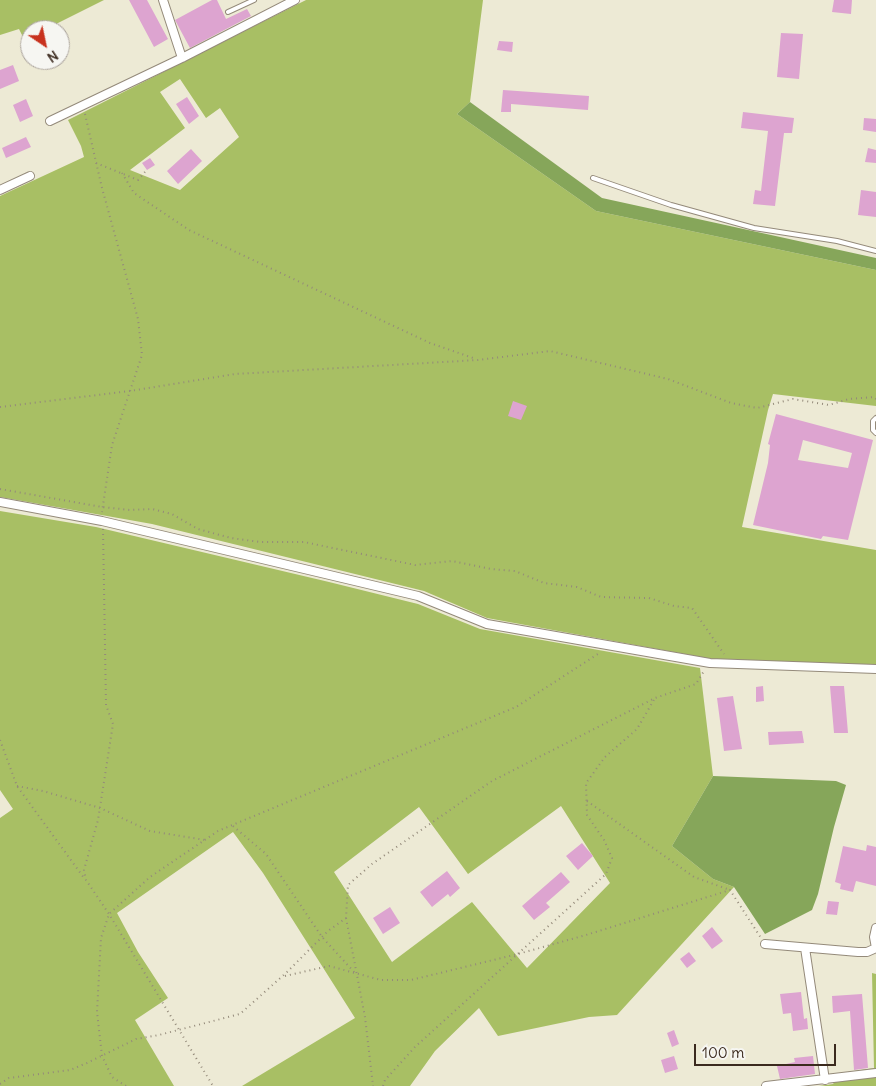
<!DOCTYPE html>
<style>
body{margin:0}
#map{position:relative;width:876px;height:1086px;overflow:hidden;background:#edead5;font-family:Delius,sans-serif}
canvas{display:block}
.north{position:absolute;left:20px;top:20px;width:50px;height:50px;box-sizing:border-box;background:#f6f6f2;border:1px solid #aba49d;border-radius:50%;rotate:146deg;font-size:14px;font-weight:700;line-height:20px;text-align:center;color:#3b2a1e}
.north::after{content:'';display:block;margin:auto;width:18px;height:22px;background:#c8321e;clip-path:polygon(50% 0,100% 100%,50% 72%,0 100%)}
.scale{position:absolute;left:694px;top:1044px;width:142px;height:22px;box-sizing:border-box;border:2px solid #3b2a1e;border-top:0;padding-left:6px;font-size:15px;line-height:18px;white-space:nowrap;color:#3b2a1e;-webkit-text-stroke:4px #f6f6f2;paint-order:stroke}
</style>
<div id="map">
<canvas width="876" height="1086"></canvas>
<div class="north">N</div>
<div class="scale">100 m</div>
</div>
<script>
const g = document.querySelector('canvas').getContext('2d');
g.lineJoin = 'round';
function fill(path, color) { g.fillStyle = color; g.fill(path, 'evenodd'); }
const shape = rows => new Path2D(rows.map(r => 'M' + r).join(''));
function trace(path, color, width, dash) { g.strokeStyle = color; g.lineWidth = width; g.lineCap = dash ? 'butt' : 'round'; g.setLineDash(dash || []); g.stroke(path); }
fill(shape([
 [0,0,104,0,44,30,30,30,30,37,24,39,19,29,0,35],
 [306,0,483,0,470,102,457,114,596,211,876,270,876,406,773,394,768,410,742,527,876,550,876,665,712,659,487,618,424,591,152,524,0,497,0,196,84,157,81,146,68,120],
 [180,79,206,118,220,108,239,137,180,190,130,170,185,128,160,92],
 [0,511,96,527,329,582,418,604,480,629,700,668,713,776,672,846,713,879,734,887,617,1015,589,1017,498,1036,479,1008,435,1051,410,1086,242,1086,355,1018,263,873,233,832,117,913,138,952,168,998,135,1020,174,1086,0,1086,0,818,13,809,0,790],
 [561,806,610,883,527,968,472,902,392,962,334,872,419,807,468,874],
 [872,973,876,974,876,1086,819,1086,833,1084,841,1073,874,1068]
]), '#a8bf64');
fill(shape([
 [470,102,602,198,876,258,876,270,596,211,457,114],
 [713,776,836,781,846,785,834,827,818,894,812,910,765,934,734,887,713,879,672,846]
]), '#86a65a');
fill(shape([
 [129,0,147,0,168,39,154,47],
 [212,0,217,0,226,19,247,9,251,16,190,48,175,20],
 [834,0,852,0,851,14,832,12],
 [781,33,803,34,799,79,777,77],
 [499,41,513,42,512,52,497,50],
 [13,65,19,81,0,89,0,70],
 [503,90,589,96,588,110,511,104,511,112,501,112],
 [187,97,199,116,189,124,176,104],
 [26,99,33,116,20,122,13,105],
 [743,112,794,118,792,133,784,133,775,206,753,204,755,190,761,191,768,131,741,128],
 [864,118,876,119,876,132,863,130],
 [26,137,31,147,6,158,2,148],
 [868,148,876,150,876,163,865,162],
 [191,149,202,161,178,184,167,171],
 [150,158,155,165,147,170,142,163],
 [861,190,876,192,876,217,858,215],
 [513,401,527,406,521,420,508,416],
 [776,414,873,440,848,540,823,536,821,539,753,525,768,463,770,445,768,444],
 [803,440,852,453,848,468,798,460],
 [763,686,764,701,756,702,756,687],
 [830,686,844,686,848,733,834,733],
 [733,696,742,749,724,751,717,698],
 [802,731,804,743,769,745,768,732],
 [582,843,593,856,578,870,566,856],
 [867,845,876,847,876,886,856,881,853,892,840,889,841,884,835,882,843,846,866,851],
 [447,871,460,888,450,897,448,894,432,907,420,892],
 [561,872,570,882,546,903,550,907,534,920,522,906],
 [828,901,839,902,837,915,826,914],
 [390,907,400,923,383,934,373,918],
 [712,927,723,941,712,949,702,936],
 [689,952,696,961,687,968,680,959],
 [801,992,804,1019,807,1018,808,1029,793,1031,791,1013,783,1014,780,994],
 [862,994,868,1068,854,1070,850,1011,833,1013,832,996],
 [674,1030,679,1044,672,1047,667,1033],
 [674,1056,678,1069,665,1073,661,1060],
 [813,1056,815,1074,780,1079,777,1066,795,1062,794,1058]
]), '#dda4d0');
const service = shape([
 [228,12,254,0],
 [593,178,671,205,754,228,837,241,876,251],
 [876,418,873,421,873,430,876,433]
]);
const minor = shape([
 [163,0,182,58],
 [50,121,182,58,295,0],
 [0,190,30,176],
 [0,502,102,521,418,596,487,624,710,663,876,669],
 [765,944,858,952,867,952,876,948],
 [805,948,825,1080],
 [876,948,874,937,876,928],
 [766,1086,876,1073]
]);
trace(service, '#948a7a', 6);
trace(minor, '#948a7a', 10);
trace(shape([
 [85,114,102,188,138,319,142,355,112,445,102,512],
 [96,163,138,180,145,172],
 [122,173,134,193,189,230,430,343,476,359],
 [0,407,130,391,235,374,478,360,550,351,668,379,731,403,757,408,793,399,829,405,849,399,874,397,876,399],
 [0,489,102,507,130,510,152,509,172,514,198,529,231,538,260,542,304,542,415,565,452,561,491,569,515,571,544,583,577,587,601,597,649,598,674,606,692,608,724,654],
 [103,529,106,705,113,724,98,820,84,870,86,880,109,914,213,1086],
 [0,740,17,786,84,878],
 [17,786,43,791,100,808,150,831,205,840],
 [587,801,694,877,730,890],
 [233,826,266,854,322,937,355,973],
 [346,918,365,1017,373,1086],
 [285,976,329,966,381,980,411,980,518,954,586,935,730,890,761,938],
 [0,1084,9,1078,70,1070,87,1063,136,1039,159,1035,240,1014,287,972,328,931,346,918,348,885,372,864,492,781,655,698,696,684,704,671],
 [126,1086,112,1077,102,1056,97,1012,101,938,109,914,150,877,218,831,516,707,601,652],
 [383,1086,385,1080,415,1047,606,874,612,858,604,840,587,815,586,783,605,757,637,729,655,698]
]), '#948a7a', 2, [1, 4]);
trace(service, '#fff', 4);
trace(minor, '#fff', 8);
</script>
